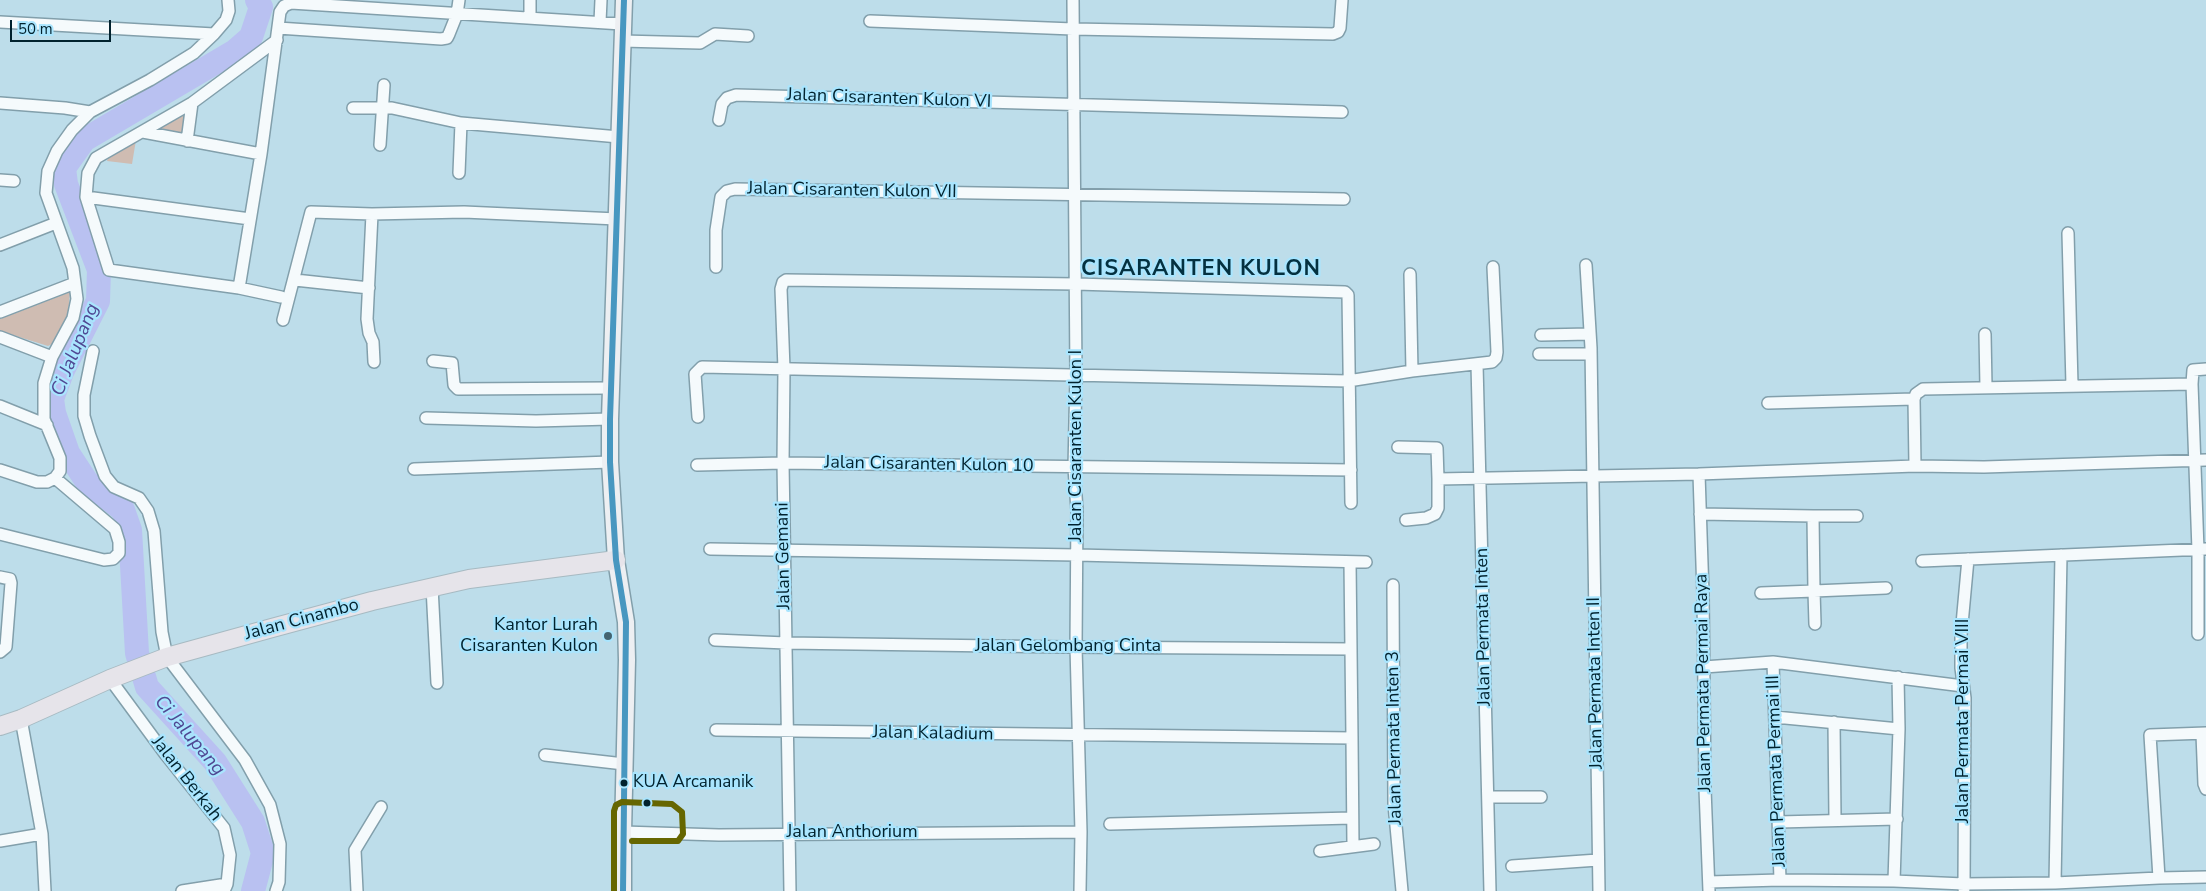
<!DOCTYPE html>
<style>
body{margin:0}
#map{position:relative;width:2206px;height:891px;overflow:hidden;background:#bdddea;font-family:"Nunito Sans",sans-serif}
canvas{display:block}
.scale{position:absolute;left:10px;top:20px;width:101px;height:22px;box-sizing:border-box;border:2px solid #01222e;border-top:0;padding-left:6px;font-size:15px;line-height:18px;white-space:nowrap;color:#01222e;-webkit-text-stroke:4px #a9e5fe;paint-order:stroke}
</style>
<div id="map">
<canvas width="2206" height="891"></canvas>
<div class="scale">50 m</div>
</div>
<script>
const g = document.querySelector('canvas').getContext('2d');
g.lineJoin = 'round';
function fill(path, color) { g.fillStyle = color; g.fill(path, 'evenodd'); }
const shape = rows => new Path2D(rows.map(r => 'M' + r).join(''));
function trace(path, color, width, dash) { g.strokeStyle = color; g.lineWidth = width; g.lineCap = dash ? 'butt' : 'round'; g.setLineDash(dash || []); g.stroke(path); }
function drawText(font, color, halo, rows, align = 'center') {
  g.font = font + ' "Nunito Sans",sans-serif'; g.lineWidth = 4.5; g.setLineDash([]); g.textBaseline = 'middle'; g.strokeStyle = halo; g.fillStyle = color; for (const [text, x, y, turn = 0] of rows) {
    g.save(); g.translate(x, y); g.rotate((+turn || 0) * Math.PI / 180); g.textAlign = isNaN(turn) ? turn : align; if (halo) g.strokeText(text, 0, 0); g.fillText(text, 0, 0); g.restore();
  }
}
fill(shape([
 [190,107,185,138,150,131],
 [136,140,132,164,107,161,110,153],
 [70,292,68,315,54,343,48,346,0,331,0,319]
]), '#cfbcb2');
trace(shape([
 [253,891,263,853,253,822,215,762,147,687,137,653,130,530,123,510,87,482,68,453,54,413,52,399,62,372,98,301,99,270,66,184,64,168,84,140,235,51,251,37,261,7,257,0]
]), '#b9c1f1', 24);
const minor = shape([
 [1073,0,1076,375,1074,468,1077,510,1076,647,1081,832,1080,891],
 [530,18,530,0],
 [870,21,1073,29,1333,34,1338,32,1340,28,1342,0],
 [0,22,214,34],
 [600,22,601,0],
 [278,28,441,39,447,38,449,34,457,14,459,0],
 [622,41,700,43,715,34,748,36],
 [0,103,65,108,90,112],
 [353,108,392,108,461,123],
 [719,120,722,104,727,98,736,95,1342,112],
 [143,132,261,154],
 [187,141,192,103],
 [380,145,384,85],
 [459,173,461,123,619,137],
 [0,180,14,181],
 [86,197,250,219],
 [2068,233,2072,385],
 [0,245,56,223],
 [1586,265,1591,348,1599,891],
 [716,267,716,230,721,197,727,191,735,189,1344,199],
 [1410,274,1412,371],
 [295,280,369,288],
 [239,288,109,270,86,197,88,173,96,158,192,103,277,40],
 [281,297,239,288,261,154,280,12,284,6,291,3,622,24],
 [0,312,75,283],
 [283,320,311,212,372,214],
 [1985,334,1986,387],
 [1541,335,1590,334],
 [0,337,52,357],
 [93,351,84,395,84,416,90,436,105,476,114,487,139,498,148,511,154,531,162,632,167,657,245,760,270,805,280,844,279,882,276,891],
 [1539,354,1591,354],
 [433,361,452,363,454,385,458,389,610,388],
 [374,362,373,342,369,333,367,319,372,214,464,212,617,219],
 [1477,364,1490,891],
 [2192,384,2198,550,2198,634],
 [1768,403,1914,399],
 [0,406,47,425],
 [698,417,695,374,702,367,1348,381,1412,371,1492,362,1496,358,1497,352,1493,267],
 [426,418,536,421,610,419],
 [1398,447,1437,448,1438,479],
 [697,465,783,463,1351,470],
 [1915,466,1914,399,1916,394,1923,389,2192,384,2193,370,2206,369],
 [414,469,610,462],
 [0,470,37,482,47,482,55,478],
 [1699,474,1703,594,1705,789,1709,891],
 [55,478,60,471,60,458,44,419,44,383,52,357,73,318,77,299,73,268,46,193,48,171,57,151,72,130,90,112,150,80,194,53,214,34,226,20,229,11,228,0],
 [1700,514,1813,516,1814,591,1886,588],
 [1813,516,1857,516],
 [1406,520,1426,518,1435,514,1438,508,1438,479,1699,474,1915,466,1984,467,2206,460],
 [0,534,104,560,113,559,119,553,119,542,115,529,55,478],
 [710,549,1077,555,1366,562],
 [1968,559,1961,635,1961,668,1965,698,1964,884,2055,883,2159,878,2150,735,2206,733],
 [1922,561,2206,549],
 [0,577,10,579,11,583,6,647,0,652],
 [1393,585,1394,804,1402,891],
 [432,587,437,683],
 [1761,593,1814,591,1815,624],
 [715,640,786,643,1066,647,1351,649],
 [1773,662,1780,880],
 [1704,667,1773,662,1963,686],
 [110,679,166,755,224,828,230,855,227,884,224,891],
 [1775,717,1899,729],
 [21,719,42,834,45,891],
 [1834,722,1835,819],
 [716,730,1352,738,1350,562],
 [2202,734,2204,784,2206,789],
 [1352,738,1353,846],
 [545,755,624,764],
 [1488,797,1541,797],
 [1779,822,1897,819],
 [1110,824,1352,818],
 [623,832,719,835,1081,832],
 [0,841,42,834],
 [1320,851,1374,844],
 [1512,866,1598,860],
 [2159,878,2206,877],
 [1894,881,1899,729,1898,677],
 [1709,882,1780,880,1894,881,1964,884,1964,889],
 [2055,883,2061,555],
 [182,891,227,884],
 [357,891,355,850,381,807],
 [790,891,783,463,784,369,781,289,783,282,786,280,1076,284,1345,292,1348,295,1351,503]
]);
const secondary = shape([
 [623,891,623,832,627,660,626,622,616,560,610,462,610,419,624,0]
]);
const primary = shape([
 [0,726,21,719,110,679,167,657,272,628,372,601,469,579,616,560]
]);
trace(minor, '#829fab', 14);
trace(secondary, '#829fab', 19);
trace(primary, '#a7bac2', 20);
trace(minor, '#f5fafc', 11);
trace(secondary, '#edeff2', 16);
trace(primary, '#e6e4ea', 18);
trace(shape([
 [623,891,626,622,616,560,610,462,610,419,624,0]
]), '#4897c0', 6);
trace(shape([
 [614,891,614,811,616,805,622,802,672,804,682,812,683,834,678,841,632,841]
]), '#660', 6);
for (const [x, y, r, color] of [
 [608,636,5,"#436370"],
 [624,783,4.5,"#01222e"],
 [647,803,4.5,"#01222e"]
]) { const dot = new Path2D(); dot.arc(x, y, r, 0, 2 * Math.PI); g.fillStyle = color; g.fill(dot); trace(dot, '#a9e5fe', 2); }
drawText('17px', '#01222e', '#a9e5fe', [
 ["KUA Arcamanik",633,783]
], 'left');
drawText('18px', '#01222e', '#a9e5fe', [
 ["Jalan Cisaranten Kulon VI",889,99,2],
 ["Jalan Cisaranten Kulon VII",852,191,1],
 ["Jalan Cisaranten Kulon I",1077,446,-90],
 ["Jalan Cisaranten Kulon 10",929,465,1],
 ["Jalan Gemani",784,556,-91],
 ["Jalan Cinambo",302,620,-15],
 ["Jalan Permata Inten",1484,627,-91],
 ["Jalan Gelombang Cinta",1068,647],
 ["Jalan Permata Inten II",1596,683,-91],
 ["Jalan Permata Permai Raya",1704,683,-91],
 ["Jalan Permata Permai VIII",1964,721,-90],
 ["Jalan Kaladium",933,734,1],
 ["Jalan Permata Inten 3",1395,738,-91],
 ["Jalan Permata Permai III",1777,771,-92],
 ["Jalan Berkah",186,779,52],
 ["Jalan Anthorium",852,833]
]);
drawText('18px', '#01222e', '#a9e5fe', [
 ["Kantor Lurah",598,626],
 ["Cisaranten Kulon",598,647]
], 'right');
drawText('italic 19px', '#504893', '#a9e5fe', [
 ["Ci Jalupang",76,350,-68],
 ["Ci Jalupang",189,736,50]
]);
g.letterSpacing = '1px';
drawText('bold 22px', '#043140', '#a9e5fe', [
 ["CISARANTEN KULON",1201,270]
]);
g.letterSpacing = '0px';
</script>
